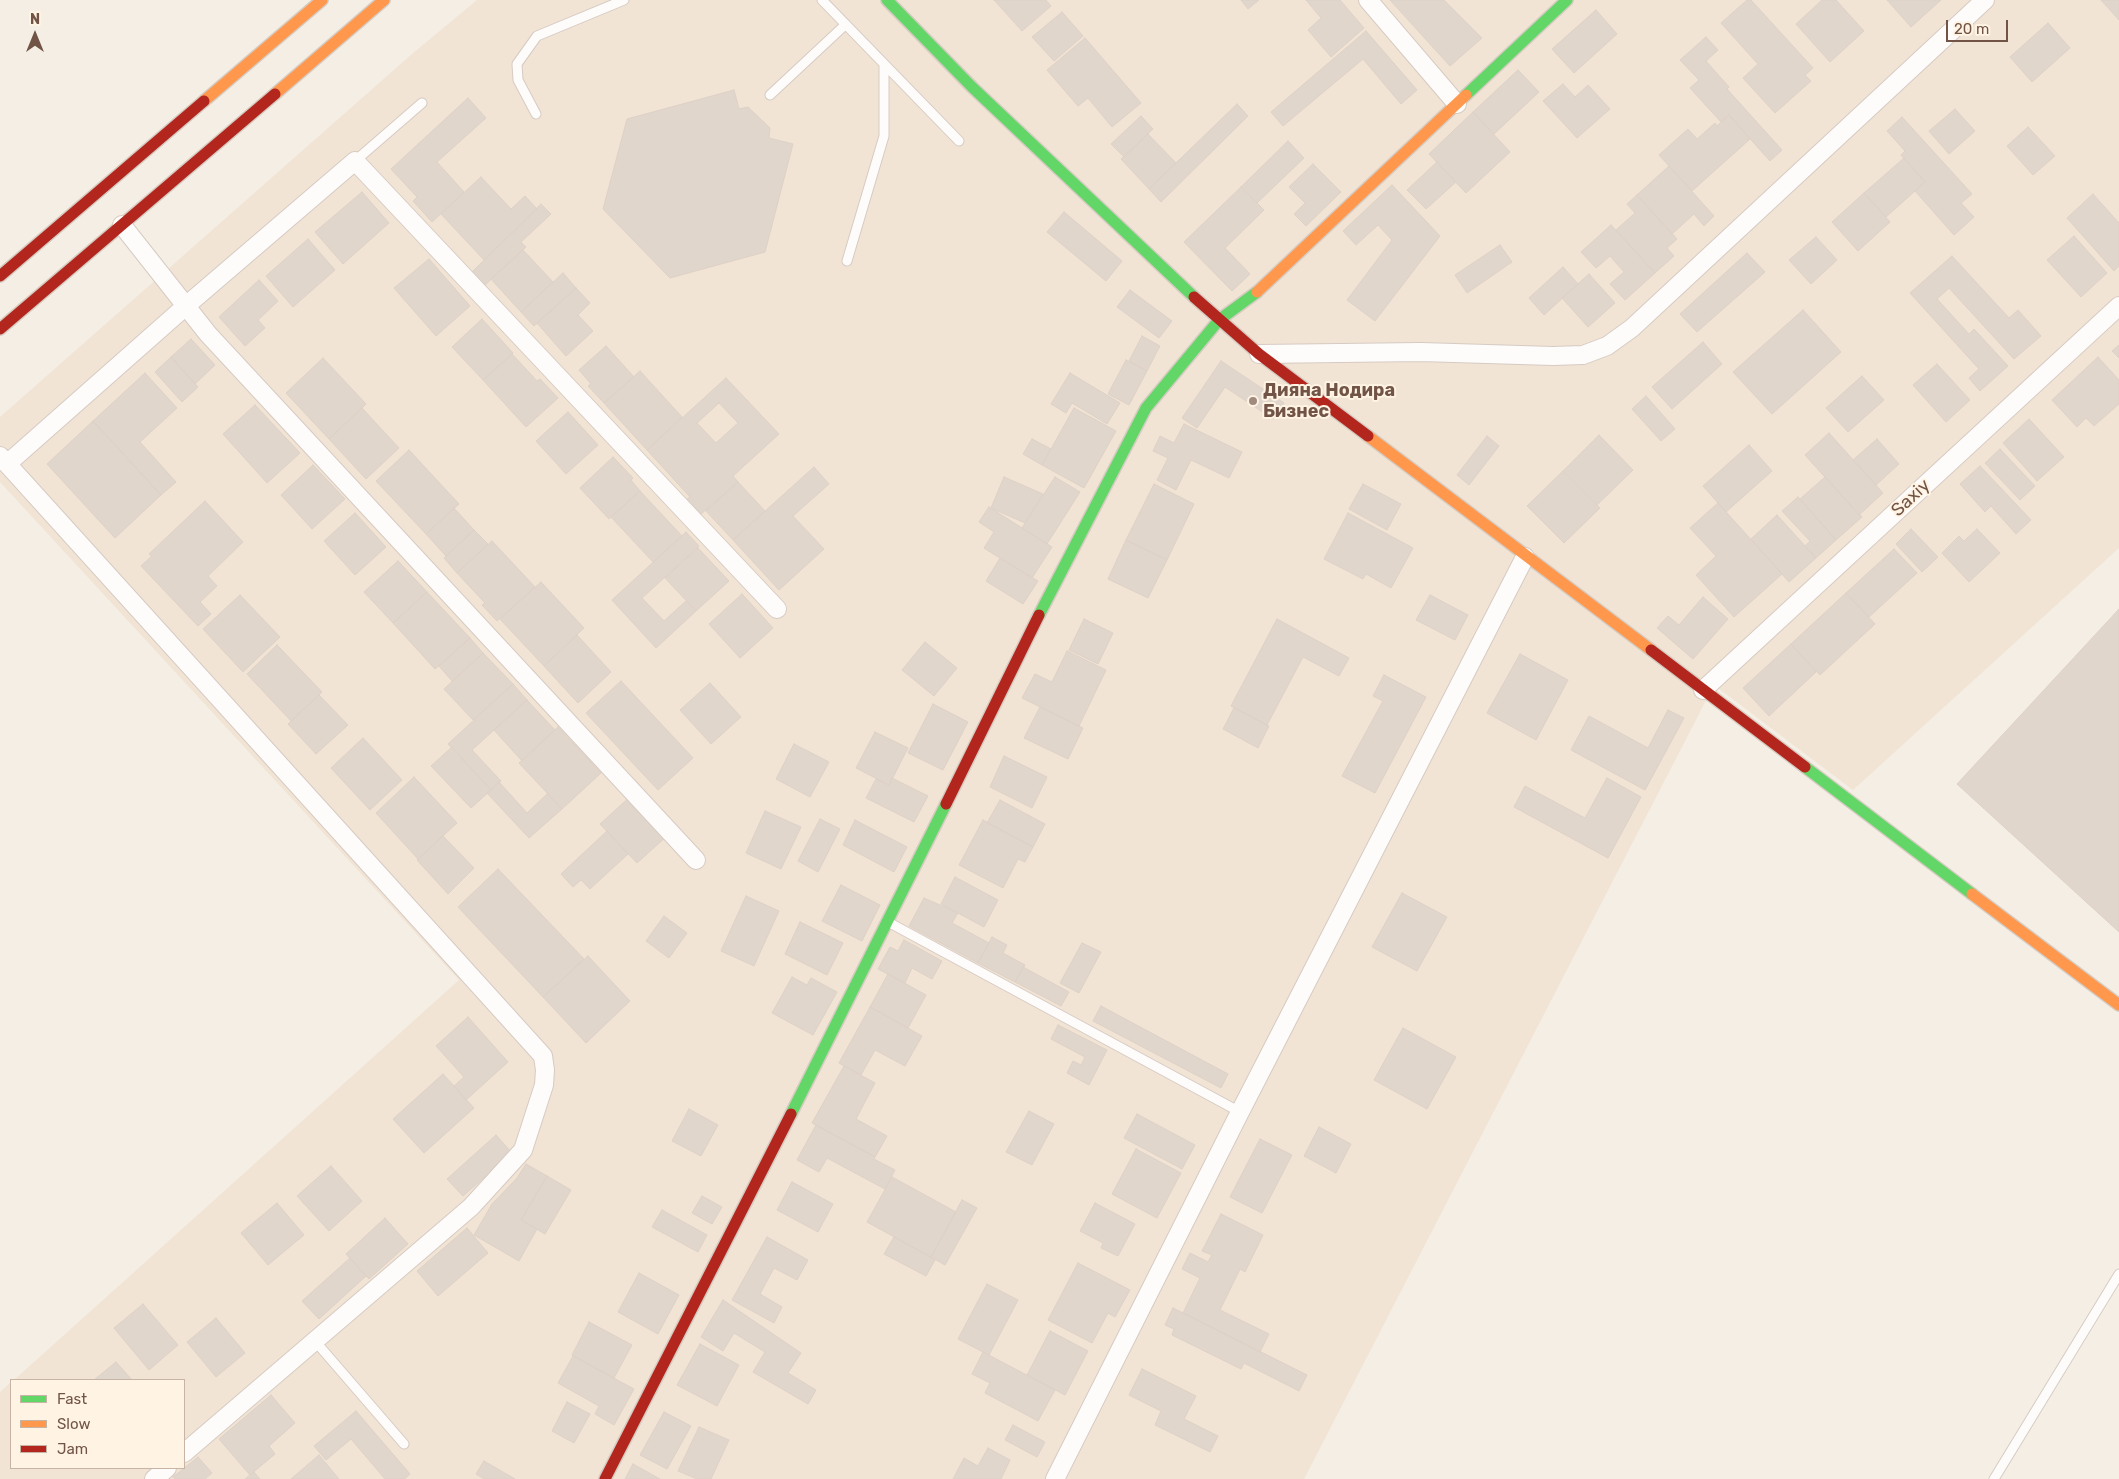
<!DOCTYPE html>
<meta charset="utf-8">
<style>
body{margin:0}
#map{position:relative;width:2119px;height:1479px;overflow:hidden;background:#f5eee4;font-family:Rubik,sans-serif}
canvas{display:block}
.legend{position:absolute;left:10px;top:1379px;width:175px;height:90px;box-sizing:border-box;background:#fff4e4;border:1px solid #c7b4a5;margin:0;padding:6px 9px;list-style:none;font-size:15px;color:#725446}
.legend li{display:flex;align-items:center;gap:10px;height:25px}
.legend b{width:25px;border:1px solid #c7b4a5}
.north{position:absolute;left:10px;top:10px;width:50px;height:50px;-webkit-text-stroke:4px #fff4e4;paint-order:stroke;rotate:0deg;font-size:14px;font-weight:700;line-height:20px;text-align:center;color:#725446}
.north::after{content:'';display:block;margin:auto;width:18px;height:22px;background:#725446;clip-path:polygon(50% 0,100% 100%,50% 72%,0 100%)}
.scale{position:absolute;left:1946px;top:20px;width:62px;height:22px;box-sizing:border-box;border:2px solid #725446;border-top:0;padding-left:6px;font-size:15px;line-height:18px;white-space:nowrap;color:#725446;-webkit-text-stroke:4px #fff4e4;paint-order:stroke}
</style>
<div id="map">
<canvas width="2119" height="1479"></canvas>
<ul class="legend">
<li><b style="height:6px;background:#63d668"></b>Fast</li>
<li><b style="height:6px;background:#ff974d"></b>Slow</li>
<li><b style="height:6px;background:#b3261e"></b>Jam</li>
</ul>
<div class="north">N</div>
<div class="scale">20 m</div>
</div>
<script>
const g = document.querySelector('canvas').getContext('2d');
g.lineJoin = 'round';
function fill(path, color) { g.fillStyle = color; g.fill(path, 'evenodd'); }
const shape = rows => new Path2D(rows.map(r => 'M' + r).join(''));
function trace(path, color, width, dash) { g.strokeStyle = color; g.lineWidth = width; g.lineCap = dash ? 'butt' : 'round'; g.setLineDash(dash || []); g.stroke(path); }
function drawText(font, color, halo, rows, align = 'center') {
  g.font = font + ' Rubik,sans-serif'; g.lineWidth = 4; g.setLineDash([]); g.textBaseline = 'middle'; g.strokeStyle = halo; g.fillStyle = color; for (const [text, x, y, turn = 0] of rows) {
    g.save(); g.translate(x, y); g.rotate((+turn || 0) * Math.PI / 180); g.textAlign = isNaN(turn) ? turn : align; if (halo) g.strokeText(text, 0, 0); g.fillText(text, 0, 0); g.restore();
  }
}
fill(shape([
 [477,0,2119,0,2119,548,1853,790,1714,685,1304,1479,0,1479,0,1392,11,1382,11,1468,184,1468,184,1380,14,1380,459,980,0,482,0,417,412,54]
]), '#f1e4d4');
const building = shape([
 [994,0,1046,0,1051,6,1022,31,994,0],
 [1241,0,1259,0,1248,9,1241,0],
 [1306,0,1340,0,1364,28,1331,57,1308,30,1321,18,1306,0],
 [1390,0,1444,0,1482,38,1450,66,1390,0],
 [1747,0,1751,0,1813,68,1805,75,1811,81,1775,113,1743,78,1758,64,1721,23,1747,0],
 [1822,0,1836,0,1864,31,1830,62,1796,24,1822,0],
 [1887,0,1941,0,1911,27,1887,0],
 [2101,0,2119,0,2119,20,2101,0],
 [1596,10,1617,34,1574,73,1552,49,1596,10],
 [1062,12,1083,36,1054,61,1032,37,1062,12],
 [2048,23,2070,48,2032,82,2010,57,2048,23],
 [1366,31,1417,90,1401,104,1363,59,1283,126,1271,112,1366,31],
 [1706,37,1718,50,1706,61,1729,87,1727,89,1782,150,1770,161,1729,115,1721,122,1690,88,1699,80,1680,60,1706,37],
 [1085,38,1141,103,1112,127,1088,98,1078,106,1047,70,1085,38],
 [1518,70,1539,92,1494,134,1473,112,1518,70],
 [1563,84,1575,97,1588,85,1610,109,1577,138,1543,101,1563,84],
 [734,90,739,109,748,107,770,128,769,138,793,144,765,252,670,278,603,209,627,119,734,90],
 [468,98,486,118,437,162,464,192,432,222,413,201,417,197,391,169,468,98],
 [1237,104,1248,116,1161,202,1149,189,1237,104],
 [1955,109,1975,131,1949,154,1929,131,1955,109],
 [1473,112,1510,152,1466,193,1429,154,1473,112],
 [1729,115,1750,139,1692,191,1659,155,1688,129,1697,139,1715,123,1717,126,1729,115],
 [1141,116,1153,129,1124,157,1111,144,1141,116],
 [1902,117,1972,194,1961,203,1974,217,1954,235,1915,191,1925,182,1901,155,1905,151,1887,131,1902,117],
 [2028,127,2055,156,2033,175,2007,146,2028,127],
 [1148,134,1176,163,1149,189,1121,159,1148,134],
 [1288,141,1304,158,1257,203,1241,187,1288,141],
 [1904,158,1925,182,1886,217,1864,193,1904,158],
 [1437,162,1456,182,1426,209,1407,190,1437,162],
 [1313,164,1341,192,1306,226,1294,214,1305,203,1289,187,1313,164],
 [1669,166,1714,216,1704,226,1694,214,1672,234,1637,195,1669,166],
 [481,177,511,209,525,196,537,209,484,260,441,214,481,177],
 [1392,185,1440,236,1375,321,1347,300,1392,240,1378,225,1356,245,1343,231,1392,185],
 [1241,187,1264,210,1225,248,1250,274,1232,291,1184,242,1241,187],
 [362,192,389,223,343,264,315,232,362,192],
 [1864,193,1890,222,1858,251,1832,222,1864,193],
 [2093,194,2119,223,2119,266,2114,271,2067,218,2093,194],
 [1637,195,1677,239,1667,248,1674,256,1655,273,1616,230,1635,213,1627,204,1637,195],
 [541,204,551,214,521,242,526,247,485,285,472,272,541,204],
 [1064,212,1122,261,1106,281,1047,232,1064,212],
 [1611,225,1655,273,1625,300,1610,284,1624,272,1610,256,1596,268,1581,252,1611,225],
 [2074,236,2107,273,2081,297,2047,260,2074,236],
 [1816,237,1837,260,1811,284,1789,260,1816,237],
 [308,239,335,270,293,307,266,276,308,239],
 [1500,245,1512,262,1467,293,1455,275,1500,245],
 [523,250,553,282,521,312,491,279,523,250],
 [1747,253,1765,272,1697,332,1680,314,1747,253],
 [1952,256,2009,318,2018,310,2041,336,2014,359,1949,288,1937,299,1969,334,1974,329,2008,366,1980,391,1969,378,1979,369,1910,293,1952,256],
 [429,259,470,306,436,336,394,288,429,259],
 [1563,267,1578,284,1544,315,1529,298,1563,267],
 [563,273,576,288,534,326,521,312,563,273],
 [1589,274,1615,303,1588,327,1562,298,1589,274],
 [259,280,278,301,258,320,265,328,245,346,219,317,259,280],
 [576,288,590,303,578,315,593,331,566,356,537,323,576,288],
 [1130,290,1172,321,1159,338,1117,307,1130,290],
 [1803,310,1841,352,1772,414,1733,372,1803,310],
 [482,319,513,353,483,380,452,347,482,319],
 [1142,336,1160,346,1147,371,1129,361,1142,336],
 [191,339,215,365,195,384,171,357,191,339],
 [1703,342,1722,364,1672,409,1652,387,1703,342],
 [2119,345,2119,358,2112,351,2119,345],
 [606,346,634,377,604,403,588,386,591,384,579,370,606,346],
 [512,354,537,381,540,379,558,398,526,427,483,380,512,354],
 [171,357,198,387,182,402,155,372,171,357],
 [2098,357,2119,380,2119,404,2094,426,2086,418,2077,427,2052,400,2098,357],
 [323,358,366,404,329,439,286,393,323,358],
 [1126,360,1147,371,1129,405,1108,394,1126,360],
 [1221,361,1284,403,1273,419,1225,387,1197,428,1182,418,1221,361],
 [1937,364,1970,400,1946,422,1913,385,1937,364],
 [640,371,682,417,647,450,604,403,640,371],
 [145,373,177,408,140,442,176,482,161,495,93,421,145,373],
 [1070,373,1120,403,1107,424,1072,403,1066,413,1051,404,1070,373],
 [1862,376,1884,400,1848,432,1826,408,1862,376],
 [726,378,779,434,733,476,738,482,700,515,686,500,690,497,647,450,726,378],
 [719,403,738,423,716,443,697,423,719,403],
 [1646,396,1675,429,1661,441,1632,409,1646,396],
 [255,405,300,453,267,483,223,434,255,405],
 [362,408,399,448,366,479,329,439,362,408],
 [1074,408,1116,431,1084,488,1042,465,1074,408],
 [568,412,598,445,566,474,536,441,568,412],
 [2029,419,2064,457,2037,481,2003,443,2029,419],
 [93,421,161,495,115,538,47,464,93,421],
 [1184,424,1242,452,1229,478,1191,460,1176,490,1157,480,1168,458,1153,451,1160,436,1174,443,1184,424],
 [1829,433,1883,493,1859,515,1805,455,1829,433],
 [1599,435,1633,470,1597,505,1563,471,1599,435],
 [1487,436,1499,446,1469,485,1457,475,1487,436],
 [1032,439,1051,449,1042,465,1023,454,1032,439],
 [1877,439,1899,464,1876,485,1853,460,1877,439],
 [1749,445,1772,471,1726,512,1703,486,1749,445],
 [2000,449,2035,486,2020,500,1985,463,2000,449],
 [409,450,459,504,426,534,376,481,409,450],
 [613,457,633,478,631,480,640,491,609,519,580,488,613,457],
 [313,465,345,499,312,529,281,495,313,465],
 [1980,466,2031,520,2016,534,1991,506,1985,512,1960,484,1980,466],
 [814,467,829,484,793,516,824,549,779,590,733,540,814,467],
 [1563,471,1600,508,1564,543,1527,506,1563,471],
 [1004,477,1043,494,1025,523,991,508,1004,477],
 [1055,477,1080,492,1047,544,1022,528,1055,477],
 [1825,477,1862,517,1836,540,1800,499,1825,477],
 [738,482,765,511,733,540,706,511,738,482],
 [1154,484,1194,504,1167,560,1126,540,1154,484],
 [1363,484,1401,504,1387,530,1349,509,1363,484],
 [640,491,682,536,653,562,611,517,640,491],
 [1798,497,1836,540,1816,558,1805,546,1810,541,1782,511,1798,497],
 [205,501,243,542,208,576,217,586,200,602,211,614,198,626,141,566,152,556,149,554,205,501],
 [1718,503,1782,574,1734,617,1696,575,1716,556,1690,528,1718,503],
 [989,507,1052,547,1032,578,984,548,994,532,979,522,989,507],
 [454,508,474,530,446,556,426,534,454,508],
 [355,513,386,547,355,575,324,541,355,513],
 [1348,513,1413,548,1391,588,1366,574,1363,579,1324,559,1348,513],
 [1777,515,1816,558,1789,582,1751,539,1777,515],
 [1911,529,1938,557,1922,572,1896,544,1911,529],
 [1977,529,2000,553,1969,582,1942,553,1959,536,1964,541,1977,529],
 [474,530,488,544,457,573,444,558,474,530],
 [686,532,699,546,642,598,664,621,686,601,696,611,656,648,612,600,686,532],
 [1126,540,1167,560,1148,598,1108,579,1126,540],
 [492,541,535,587,497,621,482,605,485,603,457,573,492,541],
 [698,548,729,581,696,611,665,578,698,548],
 [1894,549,1917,573,1869,617,1846,593,1894,549],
 [1000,558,1038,581,1023,604,986,581,1000,558],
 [398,561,427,592,393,623,364,592,398,561],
 [541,582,584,628,544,666,500,619,541,582],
 [427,592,470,638,435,669,393,623,427,592],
 [1846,593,1875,624,1820,675,1791,644,1846,593],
 [742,594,773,628,740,658,709,624,742,594],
 [240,595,280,637,243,672,203,629,240,595],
 [1430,595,1468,615,1455,640,1416,620,1430,595],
 [1703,597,1728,619,1693,659,1657,628,1668,616,1679,625,1703,597],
 [2119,609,2119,932,1957,784,2119,609],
 [1084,619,1113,633,1098,664,1069,650,1084,619],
 [1277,619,1349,658,1339,676,1303,657,1267,725,1231,706,1277,619],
 [577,635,611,672,578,703,544,666,577,635],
 [470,638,483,653,452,681,439,666,470,638],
 [925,642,957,668,934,696,902,670,925,642],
 [1791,644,1816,672,1769,716,1743,688,1791,644],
 [277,645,322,692,291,721,247,674,277,645],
 [1067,651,1106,670,1079,726,1022,698,1035,674,1052,682,1067,651],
 [483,653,513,684,473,720,444,689,483,653],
 [1520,654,1568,680,1536,740,1487,713,1520,654],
 [1384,675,1426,697,1375,793,1342,776,1383,701,1373,696,1384,675],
 [621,681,693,758,658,790,586,713,621,681],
 [710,683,741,717,711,744,680,710,710,683],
 [513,684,527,700,472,750,501,781,491,790,448,744,513,684],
 [319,695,348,725,316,754,288,724,319,695],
 [527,700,555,730,522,761,494,730,527,700],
 [933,704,968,722,943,770,908,753,933,704],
 [1040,707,1083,728,1068,759,1024,738,1040,707],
 [1234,708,1269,726,1258,748,1223,729,1234,708],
 [1668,710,1684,718,1645,790,1571,750,1589,716,1648,748,1668,710],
 [558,727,601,773,562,809,519,763,558,727],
 [875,732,908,748,889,785,856,768,875,732],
 [363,738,402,780,370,810,331,768,363,738],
 [794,744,829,762,810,797,776,779,794,744],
 [452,747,491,790,471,808,431,766,452,747],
 [1004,756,1047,777,1032,808,990,787,1004,756],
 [414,777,457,823,418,859,376,813,414,777],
 [892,778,928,796,914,822,866,798,876,779,889,785,892,778],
 [1607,778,1641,797,1608,858,1514,807,1525,786,1585,818,1607,778],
 [499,782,527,813,547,794,562,809,529,838,487,793,499,782],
 [631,796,667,836,637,863,600,824,631,796],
 [1000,800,1045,824,1033,847,987,823,1000,800],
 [765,811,801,827,781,869,746,853,765,811],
 [820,819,840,829,818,872,798,861,820,819],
 [855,820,907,847,894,872,843,845,855,820],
 [983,820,1033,847,1025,862,1018,859,1003,888,959,865,983,820],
 [607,831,628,854,590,889,581,880,573,887,561,874,607,831],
 [443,836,474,868,448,894,417,860,443,836],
 [498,869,584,959,543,997,458,907,498,869],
 [955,877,998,900,984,927,941,904,955,877],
 [841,885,880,905,862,941,822,921,841,885],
 [1402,893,1447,917,1417,971,1372,947,1402,893],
 [746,896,779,911,754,966,721,951,746,896],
 [924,898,958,913,952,923,989,943,978,963,909,926,924,898],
 [664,916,687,933,669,958,646,941,664,916],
 [800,922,843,943,827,975,785,954,800,922],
 [992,937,1007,945,1003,953,1025,965,1015,982,978,963,992,937],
 [904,940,942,961,932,979,912,968,905,983,878,969,890,947,898,951,904,940],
 [1082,943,1101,952,1079,993,1060,983,1082,943],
 [588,956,630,1001,586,1043,543,997,588,956],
 [1023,967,1069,992,1061,1006,1015,982,1023,967],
 [888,974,926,995,908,1028,870,1007,888,974],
 [792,977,807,985,811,978,837,992,813,1035,772,1013,792,977],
 [1101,1006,1228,1074,1221,1088,1093,1021,1101,1006],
 [870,1007,922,1036,905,1066,875,1050,861,1075,839,1063,870,1007],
 [468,1017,508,1062,466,1100,454,1086,464,1077,436,1046,468,1017],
 [1058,1025,1107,1050,1089,1085,1067,1073,1073,1061,1081,1065,1085,1057,1051,1039,1058,1025],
 [1403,1028,1456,1057,1427,1109,1374,1080,1403,1028],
 [844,1066,875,1083,856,1119,887,1136,875,1157,812,1123,844,1066],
 [443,1074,474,1108,424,1153,393,1119,443,1074],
 [689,1109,718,1125,701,1156,672,1141,689,1109],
 [1029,1111,1054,1124,1032,1165,1006,1152,1029,1111],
 [1137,1114,1195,1145,1182,1169,1124,1138,1137,1114],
 [816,1125,875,1157,874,1159,895,1170,885,1189,827,1158,819,1172,797,1160,816,1125],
 [1319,1127,1351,1144,1336,1173,1304,1156,1319,1127],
 [496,1135,512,1153,463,1196,447,1179,496,1135],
 [1260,1139,1292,1155,1262,1213,1230,1197,1260,1139],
 [1136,1149,1181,1173,1157,1218,1112,1194,1136,1149],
 [526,1164,547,1176,521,1220,537,1229,519,1261,474,1235,492,1204,517,1178,526,1164],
 [331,1166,362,1201,329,1231,297,1196,331,1166],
 [547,1176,571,1190,545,1234,521,1220,547,1176],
 [892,1177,956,1212,931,1257,867,1222,892,1177],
 [792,1182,833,1204,818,1232,777,1210,792,1182],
 [702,1196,722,1207,712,1224,692,1213,702,1196],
 [962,1200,977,1208,945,1265,931,1257,962,1200],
 [277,1203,304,1235,268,1265,241,1233,277,1203],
 [1095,1203,1135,1224,1118,1256,1101,1248,1103,1243,1080,1231,1095,1203],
 [662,1210,707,1235,698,1252,652,1227,662,1210],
 [1221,1214,1263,1235,1245,1272,1240,1269,1220,1310,1269,1334,1260,1352,1183,1313,1200,1278,1182,1269,1190,1253,1208,1262,1212,1255,1202,1251,1221,1214],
 [385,1218,408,1244,369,1279,346,1254,385,1218],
 [467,1228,488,1253,438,1296,417,1271,467,1228],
 [767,1237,808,1260,797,1280,774,1268,760,1294,782,1307,774,1323,732,1300,767,1237],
 [894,1237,935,1260,926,1276,884,1254,894,1237],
 [350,1258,366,1276,319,1319,302,1301,350,1258],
 [1078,1263,1130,1290,1115,1317,1108,1313,1092,1343,1048,1320,1078,1263],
 [639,1273,679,1295,658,1334,618,1312,639,1273],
 [987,1284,1018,1300,989,1355,958,1339,987,1284],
 [723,1300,801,1353,788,1373,816,1390,808,1404,753,1372,765,1352,734,1333,723,1351,701,1337,723,1300],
 [143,1304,178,1345,149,1370,114,1328,143,1304],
 [1173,1308,1307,1375,1299,1391,1244,1363,1241,1369,1172,1335,1174,1329,1165,1325,1173,1308],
 [216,1318,245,1353,216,1377,187,1342,216,1318],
 [589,1322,632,1345,614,1378,572,1355,589,1322],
 [1050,1331,1088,1351,1065,1395,1027,1375,1050,1331],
 [700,1344,739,1365,717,1406,677,1385,700,1344],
 [983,1352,1055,1390,1038,1421,985,1393,990,1383,972,1374,983,1352],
 [573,1356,634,1389,614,1425,595,1414,599,1406,558,1383,573,1356],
 [116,1362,132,1380,94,1380,116,1362],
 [1142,1369,1196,1396,1184,1419,1218,1436,1210,1452,1155,1425,1161,1411,1129,1395,1142,1369],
 [271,1395,295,1423,269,1446,275,1454,250,1475,219,1439,271,1395],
 [567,1402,590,1414,574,1443,552,1431,567,1402],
 [356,1411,410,1474,405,1479,385,1479,351,1439,326,1460,314,1446,356,1411],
 [664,1412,691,1426,667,1469,640,1455,664,1412],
 [1013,1425,1045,1442,1037,1457,1005,1440,1013,1425],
 [699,1427,729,1440,711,1479,697,1479,678,1471,699,1427],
 [988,1448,1010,1460,1001,1479,953,1479,964,1458,978,1466,988,1448],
 [319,1455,339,1479,291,1479,319,1455],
 [198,1457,212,1473,205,1479,175,1479,173,1477,198,1457],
 [484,1461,515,1479,484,1479,476,1474,484,1461],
 [633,1464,660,1479,625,1479,633,1464],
 [254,1472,260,1479,245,1479,250,1475,254,1472]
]);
fill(building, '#e1d6cc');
trace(building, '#ded1c7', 1);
const lane = shape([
 [822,0,959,141],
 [770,95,845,25],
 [536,114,518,80,517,64,537,36,624,0],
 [355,161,422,103],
 [847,261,884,136,884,65],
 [888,922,1240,1112],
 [315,1341,404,1444],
 [1994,1479,2119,1274]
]);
const street = shape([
 [1368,0,1457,104],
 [122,225,208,334,696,860],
 [1259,354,1421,352,1553,356,1583,355,1607,346,1632,328,1985,0],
 [0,456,543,1056,545,1070,544,1085,523,1150,471,1207,184,1453],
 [7,464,187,305,355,161,777,609],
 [1703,690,2119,306],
 [154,1479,167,1468],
 [1055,1479,1240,1112,1525,557]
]);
const fast = shape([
 [887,0,972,87,1194,297],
 [1466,95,1567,0],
 [1039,615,1146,408,1219,320,1257,292],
 [1805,767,1972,894],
 [791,1114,946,804]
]);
const slow = shape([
 [275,94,384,0],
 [204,101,322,0],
 [1257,292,1466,95],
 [1368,436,1651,650],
 [1972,894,2119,1005]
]);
const jam = shape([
 [0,276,204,101],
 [1194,297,1259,354,1368,436],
 [0,329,275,94],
 [1651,650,1805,767],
 [946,804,1039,615],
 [605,1479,791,1114]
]);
trace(lane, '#d6cbc3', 11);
trace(street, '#d6cbc3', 20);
trace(fast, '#d5cbc1', 14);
trace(slow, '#d5cbc1', 14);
trace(jam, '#d5cbc1', 14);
trace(lane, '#fefcfb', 9);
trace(street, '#fefcfb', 18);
trace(fast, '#63d668', 11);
trace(slow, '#ff974d', 11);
trace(jam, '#b3261e', 11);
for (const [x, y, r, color] of [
 [1253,401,5,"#a08a7d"]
]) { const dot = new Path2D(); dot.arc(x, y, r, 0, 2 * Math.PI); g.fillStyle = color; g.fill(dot); trace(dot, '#fff4e4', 2); }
drawText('bold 18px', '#725446', '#fff4e4', [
 ["Дияна Нодира",1263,391],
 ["Бизнес",1263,412]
], 'left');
drawText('18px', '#725446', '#fff4e4', [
 ["Saxiy",1911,498,-43]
]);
</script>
